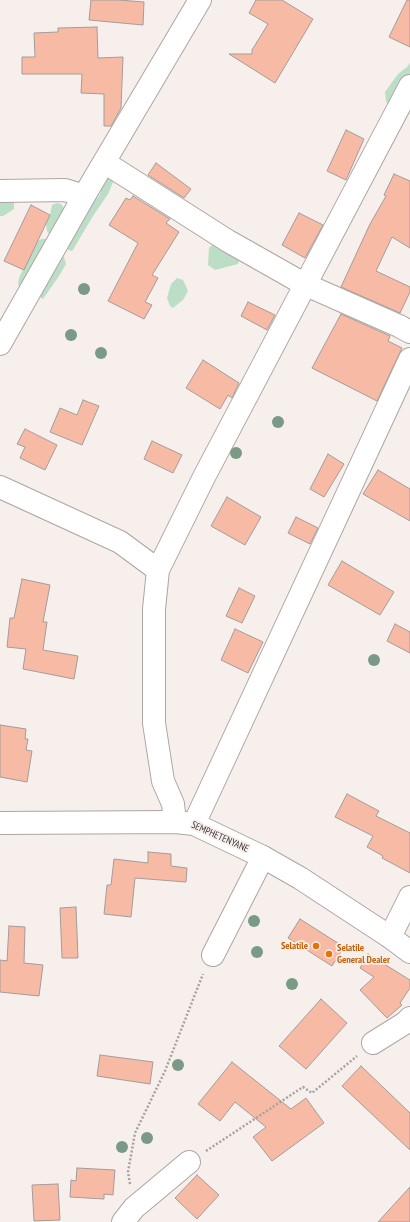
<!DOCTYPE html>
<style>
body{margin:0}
canvas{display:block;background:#f6efec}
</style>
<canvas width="410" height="1222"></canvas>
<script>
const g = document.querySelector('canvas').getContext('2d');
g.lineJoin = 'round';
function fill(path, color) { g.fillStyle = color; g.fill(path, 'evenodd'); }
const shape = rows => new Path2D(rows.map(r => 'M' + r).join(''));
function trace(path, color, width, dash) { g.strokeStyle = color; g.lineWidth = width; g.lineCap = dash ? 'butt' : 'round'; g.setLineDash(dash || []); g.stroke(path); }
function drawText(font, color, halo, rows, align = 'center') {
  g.font = font + ' "PT Sans Narrow",sans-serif'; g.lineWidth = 3.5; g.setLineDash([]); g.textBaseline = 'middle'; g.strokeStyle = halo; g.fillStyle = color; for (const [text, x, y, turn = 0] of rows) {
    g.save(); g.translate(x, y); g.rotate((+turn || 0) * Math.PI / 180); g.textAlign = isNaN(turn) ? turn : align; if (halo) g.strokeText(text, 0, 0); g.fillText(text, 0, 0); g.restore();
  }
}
fill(shape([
 [410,63,410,78,393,108,386,102,385,92,398,74,407,67],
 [110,177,114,180,108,194,93,216,74,248,72,251,68,250,67,244,91,205,99,196,101,192,101,185],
 [0,199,14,201,14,209,3,216,0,216],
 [57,203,61,204,65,209,51,236,47,231,46,223,50,215,52,205],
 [42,239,47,239,50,242,24,288,18,285,19,278,37,241],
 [213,244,240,258,238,264,215,270,208,265,209,248],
 [64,257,66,264,59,276,43,299,41,298,40,295,60,258],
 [177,278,183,280,188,291,183,300,173,308,170,306,167,298,171,284]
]), '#bcdec7');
const building = shape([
 [91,0,119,0,144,2,143,25,89,20,91,0],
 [256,0,282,0,313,19,275,83,229,54,252,54,252,50,268,24,249,13,256,0],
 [407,0,410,0,410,47,389,37,407,0],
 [97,27,98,58,123,57,121,108,111,126,104,126,104,94,81,93,82,74,22,74,22,57,35,57,34,33,58,32,58,28,97,27],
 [346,130,364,139,346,180,327,171,346,130],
 [156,163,191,189,184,198,148,175,156,163],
 [394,174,410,181,410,248,392,237,376,271,410,287,410,292,400,313,341,287,370,224,386,196,384,195,394,174],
 [133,196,170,219,166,223,179,232,152,275,158,278,145,302,152,305,144,319,108,301,138,243,109,225,126,198,130,200,133,196],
 [31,205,50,215,24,270,4,261,31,205],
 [299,213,323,225,305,258,282,245,299,213],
 [248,302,275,315,267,330,241,316,248,302],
 [341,314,390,336,388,341,402,348,377,401,312,368,341,314],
 [203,360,239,383,232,398,228,395,220,409,186,388,203,360],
 [83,400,99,406,82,445,50,432,60,408,77,415,83,400],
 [25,429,57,445,45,470,20,458,25,447,17,444,25,429],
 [152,441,182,455,173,473,144,459,152,441],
 [328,454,344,464,324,497,310,489,328,454],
 [378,470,410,489,410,521,363,494,378,470],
 [227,497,261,517,245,545,211,526,227,497],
 [296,517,318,528,310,544,288,533,296,517],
 [342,561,394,592,380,615,328,585,342,561],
 [22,579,50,585,43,622,47,622,43,650,78,656,74,679,23,669,26,649,7,647,10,618,14,618,22,579],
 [239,588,255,596,242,623,226,616,239,588],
 [395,624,410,632,410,653,387,641,395,624],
 [235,629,263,642,248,673,221,660,235,629],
 [0,725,26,729,25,739,28,739,26,750,32,751,27,782,0,777,0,725],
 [347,794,379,811,376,816,410,833,410,873,382,858,383,856,367,847,373,836,335,817,347,794],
 [148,852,171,854,171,866,187,868,186,882,135,878,131,917,104,914,107,885,111,885,114,859,148,863,148,852],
 [76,907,78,958,62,958,60,908,76,907],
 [300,919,344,947,332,966,288,938,300,919],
 [9,926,25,927,24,963,43,965,39,996,0,992,0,960,7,961,9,926],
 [368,954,410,980,410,988,400,1003,402,1005,387,1018,360,990,374,977,360,968,368,954],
 [321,999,347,1023,306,1069,279,1046,321,999],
 [100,1055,153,1062,150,1084,97,1076,100,1055],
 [232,1062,291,1109,306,1098,324,1123,272,1161,253,1137,266,1127,235,1102,220,1121,198,1104,232,1062],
 [361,1066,410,1113,410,1150,342,1086,361,1066],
 [77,1168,115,1170,113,1195,104,1194,104,1199,70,1197,71,1180,76,1181,77,1168],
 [197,1175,219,1195,197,1219,175,1198,197,1175],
 [58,1184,60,1220,34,1221,32,1185,58,1184],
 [410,1187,410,1222,378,1222,410,1187]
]);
fill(building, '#f7bba5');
trace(building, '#a39c9a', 1);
const minor = shape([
 [104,162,228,241,304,284,399,326,410,332],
 [0,191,65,190,84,196],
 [0,344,84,196,200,0],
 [0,487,120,542,158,570,154,609,154,723,163,781,173,804,175,822],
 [158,570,204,477,410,86],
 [194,824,410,359],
 [390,937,410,897],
 [213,955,263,857],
 [373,1043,405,1023,410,1018],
 [123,1222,134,1208,189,1162]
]);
const major = shape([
 [0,823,175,822,194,824,263,857,300,878,390,937,410,952]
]);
trace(minor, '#ada6a3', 24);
trace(major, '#ada6a3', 24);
trace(shape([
 [206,1151,303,1087,312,1093,357,1056],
 [130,1184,128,1172,135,1133,165,1071,203,974]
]), '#a7a29f', 2.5, [2, 2]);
trace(minor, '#fff', 22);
trace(major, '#fff', 22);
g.fillStyle = '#7a9a86';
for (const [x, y] of [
 [84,289],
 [71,335],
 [101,353],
 [278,422],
 [236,453],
 [374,660],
 [254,921],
 [257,952],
 [292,984],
 [178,1065],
 [147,1138],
 [122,1147]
]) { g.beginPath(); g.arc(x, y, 6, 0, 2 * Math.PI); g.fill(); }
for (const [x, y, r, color] of [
 [316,946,4,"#e8710a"],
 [329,954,4,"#e8710a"]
]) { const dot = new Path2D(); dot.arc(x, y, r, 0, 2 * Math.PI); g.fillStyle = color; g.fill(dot); trace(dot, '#f6efec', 1.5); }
drawText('10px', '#383534', '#f6efec', [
 ["SEMPHETENYANE",220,837,24]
]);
drawText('bold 10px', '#c56008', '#f6efec', [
 ["Selatile",308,946],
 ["Selatile",337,948,"left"],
 ["General Dealer",337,960,"left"]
], 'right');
</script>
